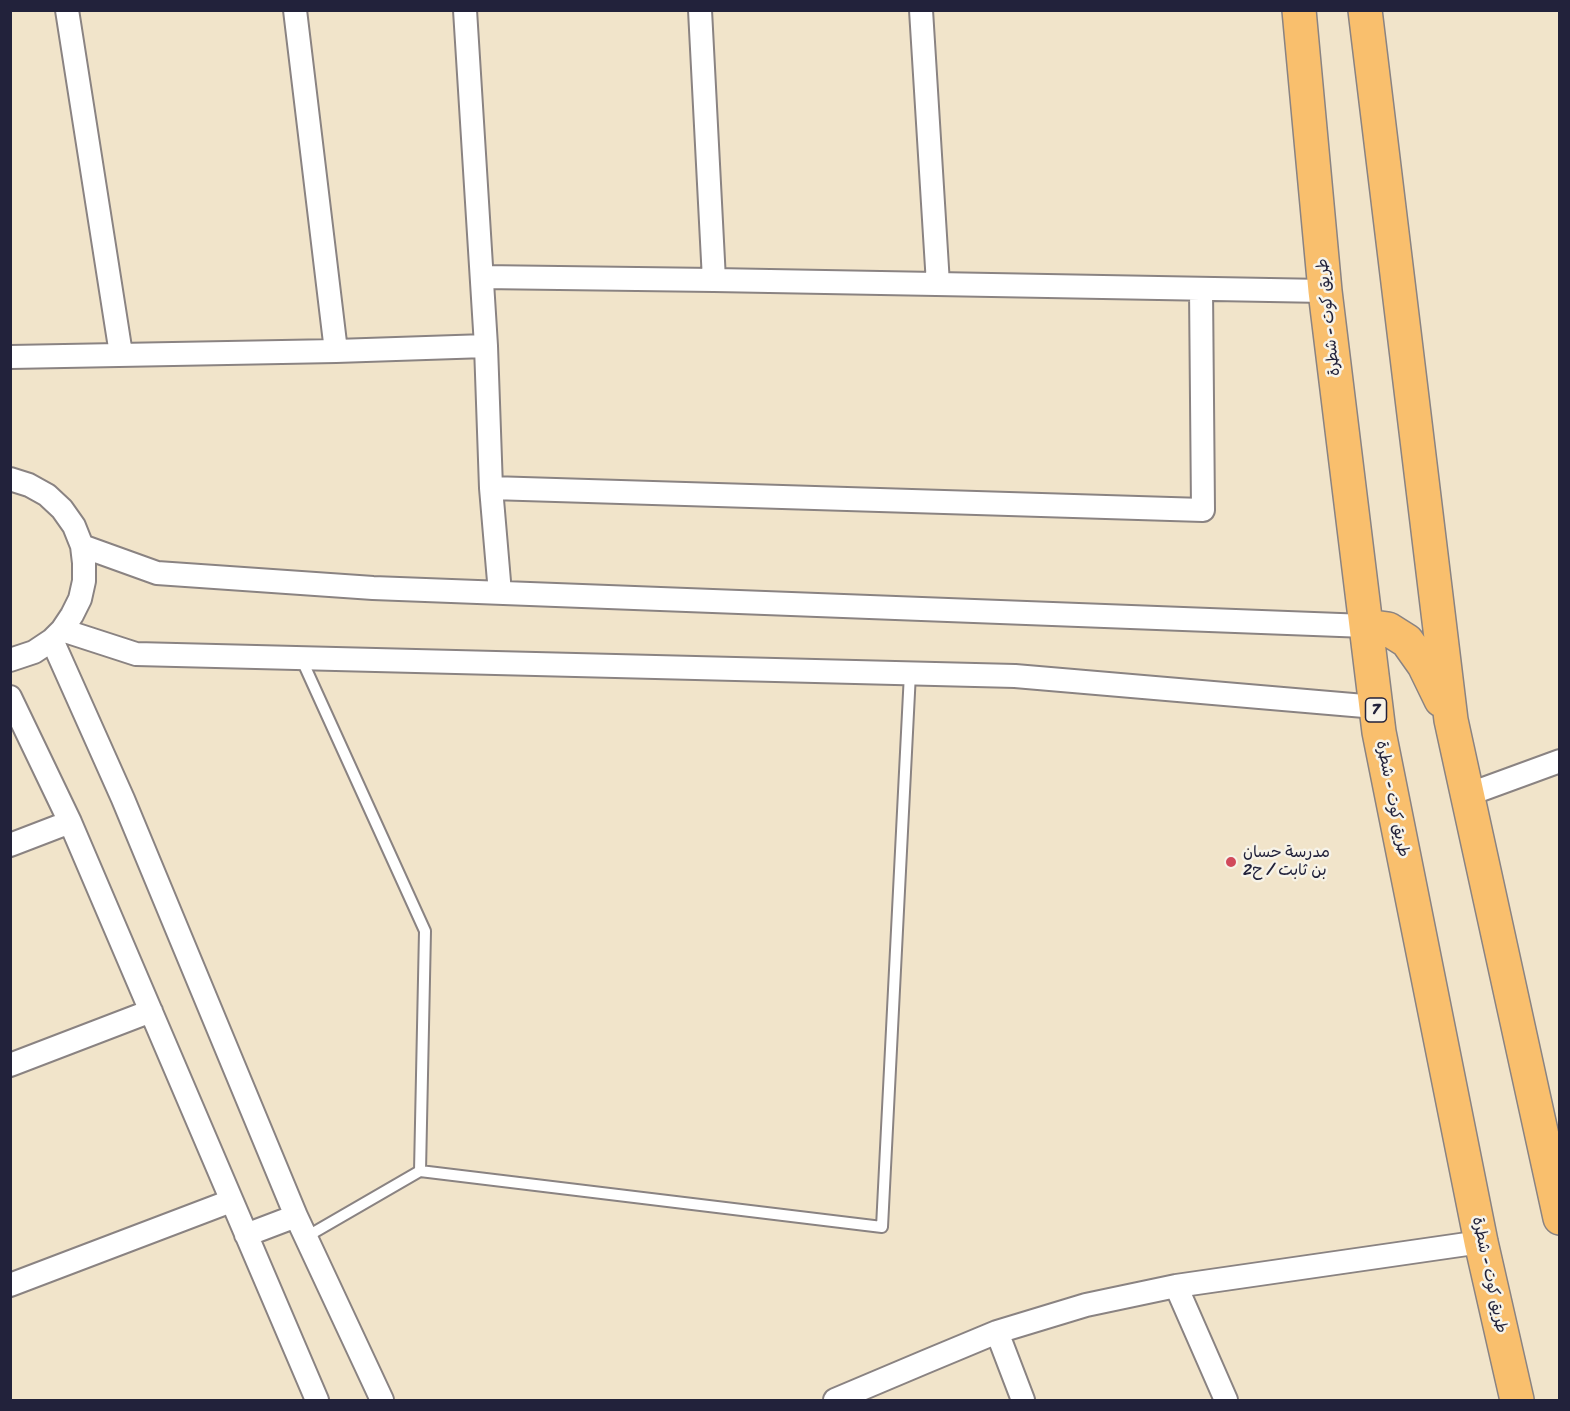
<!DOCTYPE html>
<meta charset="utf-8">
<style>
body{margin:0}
#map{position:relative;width:1570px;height:1411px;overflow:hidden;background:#f1e4ca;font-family:Sriracha,sans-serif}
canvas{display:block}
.frame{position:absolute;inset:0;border:12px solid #22223b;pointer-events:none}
</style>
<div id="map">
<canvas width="1570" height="1411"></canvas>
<div class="frame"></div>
</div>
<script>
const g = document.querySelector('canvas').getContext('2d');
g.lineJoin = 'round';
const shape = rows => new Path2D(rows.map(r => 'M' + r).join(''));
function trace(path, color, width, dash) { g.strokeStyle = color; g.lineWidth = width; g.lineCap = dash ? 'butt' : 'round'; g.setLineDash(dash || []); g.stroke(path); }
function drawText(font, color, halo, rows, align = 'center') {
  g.font = font + ' Sriracha,"Playpen Sans Arabic",sans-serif'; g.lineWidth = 5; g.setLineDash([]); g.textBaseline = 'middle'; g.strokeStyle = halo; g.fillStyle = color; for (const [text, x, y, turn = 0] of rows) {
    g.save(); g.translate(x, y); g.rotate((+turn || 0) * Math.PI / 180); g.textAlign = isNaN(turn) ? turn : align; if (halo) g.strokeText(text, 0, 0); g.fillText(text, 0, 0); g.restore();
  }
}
const service = shape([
 [301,658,425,931,420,1171,306,1237],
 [420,1171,882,1227,910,673]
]);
const minor = shape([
 [67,10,121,354],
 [295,10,336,351],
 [465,10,486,346,491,488,500,593],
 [700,10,714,280],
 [921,10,938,284],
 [482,277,714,280,1325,291],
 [10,357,336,351,486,346],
 [10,479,29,485,47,495,62,509,74,526,82,546,84,563,84,581,80,599,72,615,62,630,52,640,34,652,10,660],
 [491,488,1203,510,1201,289],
 [82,546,157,573,373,588,1366,626],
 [62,630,136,654,1015,676,1376,707],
 [52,640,123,799,296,1216,382,1400],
 [10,697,70,822,317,1400],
 [1467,795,1560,761],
 [10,845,70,822],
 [10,1065,151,1011],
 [246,1235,296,1216],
 [10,1285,231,1201],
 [1176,1286,1226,1400],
 [997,1332,1023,1400],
 [835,1400,925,1362,997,1332,1086,1305,1176,1286,1481,1242]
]);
const trunk = shape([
 [1299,10,1325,291,1379,732,1481,1242,1517,1400],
 [1365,10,1451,720,1560,1218],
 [1366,626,1388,629,1407,641,1424,665,1441,700]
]);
trace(service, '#8a8382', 14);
trace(minor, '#8a8382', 26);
trace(trunk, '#8a8382', 36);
trace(service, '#fff', 10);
trace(minor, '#fff', 22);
trace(trunk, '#f9bf6d', 33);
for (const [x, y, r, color] of [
 [1231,862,6,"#d1495b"]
]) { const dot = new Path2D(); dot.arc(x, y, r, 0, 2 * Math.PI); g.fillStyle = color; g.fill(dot); trace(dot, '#f7f3e8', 2); }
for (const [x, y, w] of [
 [1376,710,21]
]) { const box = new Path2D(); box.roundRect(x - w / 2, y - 12, w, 24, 4.5); g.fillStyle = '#f7f3e8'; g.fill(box); trace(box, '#22223b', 1.5); }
drawText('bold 15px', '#22223b', null, [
 ["7",1376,710]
]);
drawText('16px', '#22223b', '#f7f3e8', [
 ["طريق كوت - شطرة",1329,317,-96],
 ["طريق كوت - شطرة",1392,799,79],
 ["طريق كوت - شطرة",1489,1275,78]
]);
drawText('16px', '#22223b', '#f7f3e8', [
 ["مدرسة حسان",1243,853],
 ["بن ثابت / ح2",1243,871]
], 'left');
</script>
